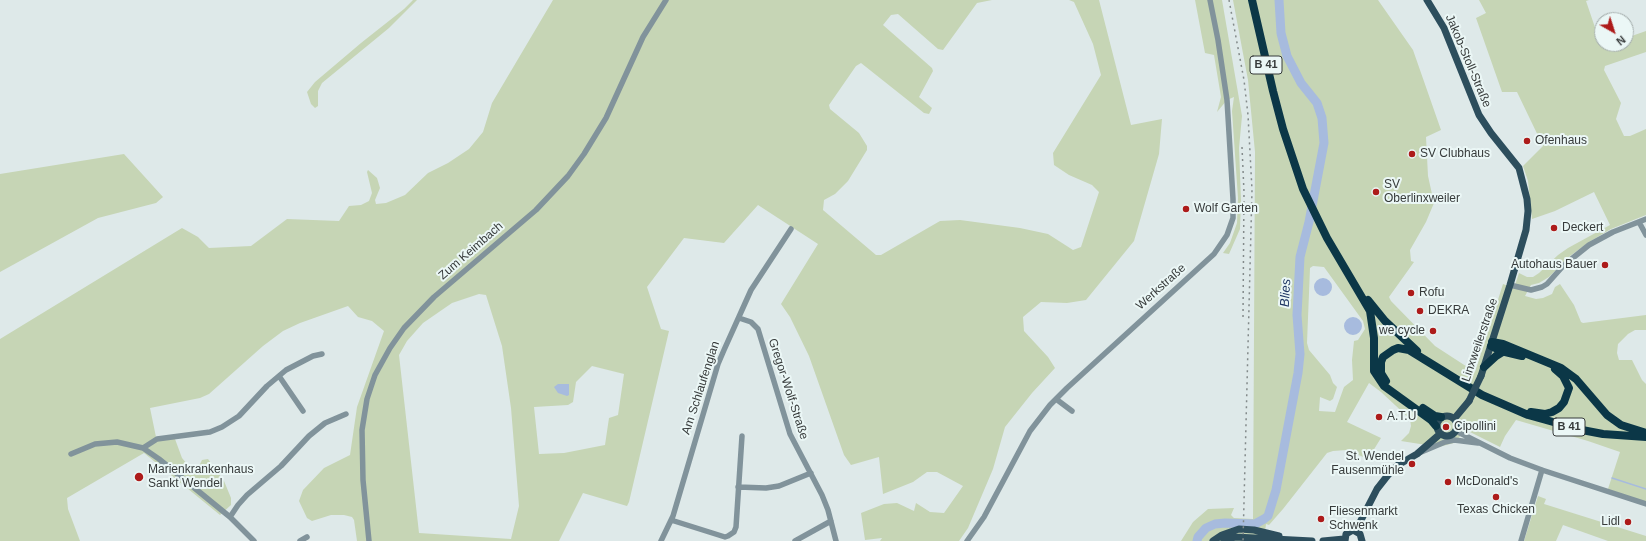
<!DOCTYPE html>
<meta charset="utf-8">
<style>
body{margin:0}
#map{position:relative;width:1646px;height:541px;overflow:hidden;background:#dee9e9;font-family:Helvetica,sans-serif}
canvas{display:block}
.north{position:absolute;left:1594px;top:12px;width:40px;height:40px;box-sizing:border-box;background:#ebf7f6;border:1px solid #a3acab;border-radius:50%;rotate:141deg;font-size:11px;font-weight:700;line-height:16px;text-align:center;color:#373b3b}
.north::after{content:'';display:block;margin:auto;width:14px;height:18px;background:#ad1b1a;clip-path:polygon(50% 0,100% 100%,50% 72%,0 100%)}
</style>
<div id="map">
<canvas width="1646" height="541"></canvas>
<div class="north">N</div>
</div>
<script>
const g = document.querySelector('canvas').getContext('2d');
g.lineJoin = 'round';
function fill(path, color) { g.fillStyle = color; g.fill(path, 'evenodd'); }
const shape = rows => new Path2D(rows.map(r => 'M' + r).join(''));
function trace(path, color, width, dash) { g.strokeStyle = color; g.lineWidth = width; g.lineCap = dash ? 'butt' : 'round'; g.setLineDash(dash || []); g.stroke(path); }
function drawText(font, color, halo, rows, align = 'center') {
  g.font = font + ' Helvetica,sans-serif'; g.lineWidth = 4; g.setLineDash([]); g.textBaseline = 'middle'; g.strokeStyle = halo; g.fillStyle = color; for (const [text, x, y, turn = 0] of rows) {
    g.save(); g.translate(x, y); g.rotate((+turn || 0) * Math.PI / 180); g.textAlign = isNaN(turn) ? turn : align; if (halo) g.strokeText(text, 0, 0); g.fillText(text, 0, 0); g.restore();
  }
}
fill(shape([
 [413,0,417,0,389,28,322,83,318,91,318,106,315,108,311,104,307,92,315,82,361,43,404,9],
 [553,0,992,0,977,3,943,50,938,49,898,14,891,15,883,25,932,68,933,71,919,97,932,108,929,114,924,113,861,63,856,66,829,105,830,109,859,133,867,146,867,150,848,181,835,194,824,200,823,210,876,255,881,255,940,221,960,220,1020,228,1048,234,1073,250,1081,247,1099,192,1092,185,1069,175,1054,165,1053,153,1101,75,1093,44,1074,2,1069,0,1099,0,1131,125,1162,119,1159,154,1134,241,1086,300,1067,303,1041,302,1023,317,1024,331,1048,357,1055,368,1032,393,1005,427,993,469,968,528,959,541,880,541,882,538,865,540,861,513,884,504,897,503,914,511,916,503,930,512,944,513,963,486,937,472,927,472,913,482,883,494,879,457,851,465,844,455,809,356,790,317,781,304,818,244,758,205,724,243,684,238,647,287,661,329,669,331,629,502,627,506,583,493,559,541,357,541,354,520,352,517,344,515,331,515,312,521,307,518,299,501,303,490,324,468,350,455,357,407,384,331,372,321,358,317,348,306,300,323,283,331,263,346,209,394,200,398,150,408,156,437,175,439,182,458,188,465,194,466,200,464,202,460,208,459,224,481,231,498,231,505,220,515,144,453,67,498,68,509,80,541,0,541,0,339,182,228,198,237,209,248,251,246,287,219,339,221,349,206,361,205,369,201,372,193,367,172,368,170,377,178,380,188,375,200,376,204,386,203,405,195,428,173,448,163,469,149,483,132,492,103],
 [479,294,486,295,502,346,511,408,519,506,511,539,419,533,399,355,407,341,423,323,452,303],
 [592,366,624,374,618,415,609,418,605,445,564,453,539,454,534,407,568,405,573,402,576,382],
 [1195,0,1222,0,1242,116,1239,148,1241,200,1240,229,1229,254,1223,253,1230,243,1237,223,1238,198,1232,111,1234,97,1227,100,1217,112,1221,97,1214,55,1205,53],
 [1233,0,1378,0,1413,50,1441,130,1426,137,1428,176,1434,203,1426,222,1410,250,1411,261,1414,262,1389,297,1391,301,1435,346,1475,372,1503,284,1514,288,1519,273,1527,277,1533,277,1539,273,1558,255,1568,248,1610,225,1594,192,1555,211,1532,219,1528,181,1523,166,1543,146,1517,92,1502,92,1476,18,1486,13,1479,0,1589,0,1586,1,1601,45,1604,46,1609,44,1626,44,1626,38,1646,31,1646,52,1605,66,1604,70,1621,103,1616,119,1624,136,1630,136,1646,129,1646,215,1611,229,1589,242,1570,256,1549,277,1539,283,1531,285,1525,296,1536,299,1543,298,1552,294,1555,287,1560,284,1574,305,1581,322,1583,323,1646,315,1646,330,1635,330,1628,334,1618,344,1617,353,1619,360,1632,360,1642,380,1646,384,1646,504,1607,492,1620,452,1588,441,1516,420,1505,436,1500,447,1466,430,1454,443,1439,447,1401,441,1409,433,1411,426,1410,419,1381,392,1369,383,1347,422,1381,438,1368,459,1347,450,1333,451,1327,453,1283,509,1269,525,1266,524,1264,541,1181,541,1193,522,1208,509,1234,508,1231,515,1234,518,1253,519,1255,152,1248,80],
 [1313,266,1324,267,1363,321,1365,329,1358,340,1354,341,1352,360,1353,380,1344,387,1335,412,1319,411,1320,397,1330,401,1333,399,1337,387,1333,383,1330,375,1309,350,1307,343,1310,268],
 [124,154,163,197,156,203,98,218,0,272,0,174],
 [1538,496,1546,499,1544,504,1646,536,1646,541,1608,541,1563,525,1556,541,1524,541]
]), '#c6d5b5');
fill(shape([
 '1314 287a9 9 0 1 1 18 0a9 9 0 1 1-18 0Z',
 '1344 326a9 9 0 1 1 18 0a9 9 0 1 1-18 0Z',
 [558,384,569,384,569,395,567,396,558,393,554,387]
]), '#a7bbde');
trace(shape([
 [1612,478,1646,489]
]), '#a7bbde', 1.5);
trace(shape([
 [1197,541,1198,537,1206,528,1215,524,1225,523,1255,524,1264,519,1268,516,1276,490,1298,373,1300,354,1297,315,1300,257,1309,222,1324,143,1322,118,1317,103,1301,83,1287,56,1281,33,1279,0]
]), '#a7bbde', 9);
trace(shape([
 [1639,222,1646,235],
 [1510,285,1531,290,1542,287,1547,284,1564,265,1589,245,1613,232,1646,219],
 [739,318,751,322,758,329,790,434,822,495,828,510,836,541],
 [279,376,303,411],
 [1056,399,1072,411],
 [1456,431,1510,458,1542,470,1646,504],
 [143,448,157,439,210,432,222,427,239,416,267,386,286,370,313,356,322,354],
 [1419,453,1445,442,1454,440,1478,443],
 [71,454,95,444,117,442,143,448,159,459,230,517,254,541],
 [738,487,766,488,779,486,811,473],
 [230,517,238,505,247,495,281,466,309,436,325,423,346,414],
 [671,520,725,537,728,536,734,532,736,527,742,436],
 [300,541,307,537],
 [369,541,363,480,362,430,367,399,375,375,390,348,404,328,434,297,536,210,568,176,584,154,606,118,643,37,666,0],
 [661,541,673,516,718,364,724,350,751,290,791,229],
 [795,541,831,521],
 [967,541,984,517,1030,431,1050,405,1067,388,1214,254,1227,235,1233,218,1233,199,1227,100,1218,40,1210,0],
 [1521,541,1542,470]
]), '#81939b', 5.5);
trace(shape([
 [1427,0,1444,28,1479,115,1491,133,1519,168,1527,199,1528,211,1526,230,1510,285,1481,376],
 '1437 426a10 10 0 1 1 20 0a10 10 0 1 1-20 0Z',
 [1454,419,1469,401],
 [1356,530,1377,489,1388,475,1398,465,1417,454,1440,434],
 [1213,541,1222,535,1239,529,1254,530,1279,536],
 [1224,541,1235,537,1312,541],
 [1323,541,1344,539],
 [1345,541,1346,534,1353,530,1360,534,1362,541]
]), '#2d4e5d', 7);
trace(shape([
 [1252,0,1273,91,1283,129,1303,189,1327,238,1370,311,1374,338,1374,371,1384,386,1431,420,1436,426],
 [1368,300,1385,321,1417,351],
 [1492,342,1503,344,1561,368,1576,379,1607,415,1621,425,1646,433],
 [1491,346,1501,351,1522,356],
 [1484,367,1496,356,1504,351],
 [1386,381,1381,373,1381,362,1383,357,1393,350,1398,348,1409,350,1482,395,1528,415,1582,430,1603,434,1646,437],
 [1423,408,1435,416,1441,417],
 [1531,412,1545,414,1552,412,1559,408,1564,402,1569,388,1563,376,1555,369]
]), '#0b3747', 8);
trace(shape([
 [1229,0,1244,80,1248,115,1252,190,1243,541],
 [1242,147,1244,192,1243,317]
]), '#838a8a', 1.5, [2, 4]);
trace(shape([
 [1469,401,1481,376]
]), '#2d4e5d', 7);
for (const [x, y, r, color] of [
 [1527,141,4,"#ad1b1a"],
 [1412,154,4,"#ad1b1a"],
 [1376,192,4,"#ad1b1a"],
 [1186,209,4,"#ad1b1a"],
 [1554,228,4,"#ad1b1a"],
 [1605,265,4,"#ad1b1a"],
 [1411,293,4,"#ad1b1a"],
 [1420,311,4,"#ad1b1a"],
 [1433,331,4,"#ad1b1a"],
 [1379,417,4,"#ad1b1a"],
 [1446,427,4,"#ad1b1a"],
 [1412,464,4,"#ad1b1a"],
 [139,477,5,"#ad1b1a"],
 [1448,482,4,"#ad1b1a"],
 [1496,497,4,"#ad1b1a"],
 [1321,519,4,"#ad1b1a"],
 [1628,522,4,"#ad1b1a"]
]) { const dot = new Path2D(); dot.arc(x, y, r, 0, 2 * Math.PI); g.fillStyle = color; g.fill(dot); trace(dot, '#ebf7f6', 1.5); }
for (const [x, y, w] of [
 [1266,65,32],
 [1569,427,32]
]) { const box = new Path2D(); box.roundRect(x - w / 2, y - 9, w, 18, 3); g.fillStyle = '#ebf7f6'; g.fill(box); trace(box, '#373b3b', 1); }
drawText('bold 11px', '#373b3b', null, [
 ["B 41",1266,65],
 ["B 41",1569,427]
]);
drawText('12px', '#373b3b', '#ebf7f6', [
 ["Jakob-Stoll-Straße",1468,61,67],
 ["Zum Keimbach",471,251,-41],
 ["Werkstraße",1161,287,-42],
 ["Linxweilerstraße",1480,340,-71],
 ["Am Schlaufenglan",701,388,-72],
 ["Gregor-Wolf-Straße",788,389,72]
]);
drawText('12px', '#373b3b', '#ebf7f6', [
 ["Ofenhaus",1535,141],
 ["SV Clubhaus",1420,154],
 ["SV",1384,185],
 ["Oberlinxweiler",1384,199],
 ["Wolf Garten",1194,209],
 ["Deckert",1562,228],
 ["Autohaus Bauer",1597,265,"right"],
 ["Rofu",1419,293],
 ["DEKRA",1428,311],
 ["we cycle",1425,331,"right"],
 ["A.T.U",1387,417],
 ["Cipollini",1454,427],
 ["St. Wendel",1404,457,"right"],
 ["Fausenmühle",1404,471,"right"],
 ["Marienkrankenhaus",148,470],
 ["Sankt Wendel",148,484],
 ["McDonald's",1456,482],
 ["Texas Chicken",1496,510,"center"],
 ["Fliesenmarkt",1329,512],
 ["Schwenk",1329,526],
 ["Lidl",1620,522,"right"]
], 'left');
drawText('italic 13px', '#1e3663', '#ebf7f6', [
 ["Blies",1286,293,-87]
]);
</script>
